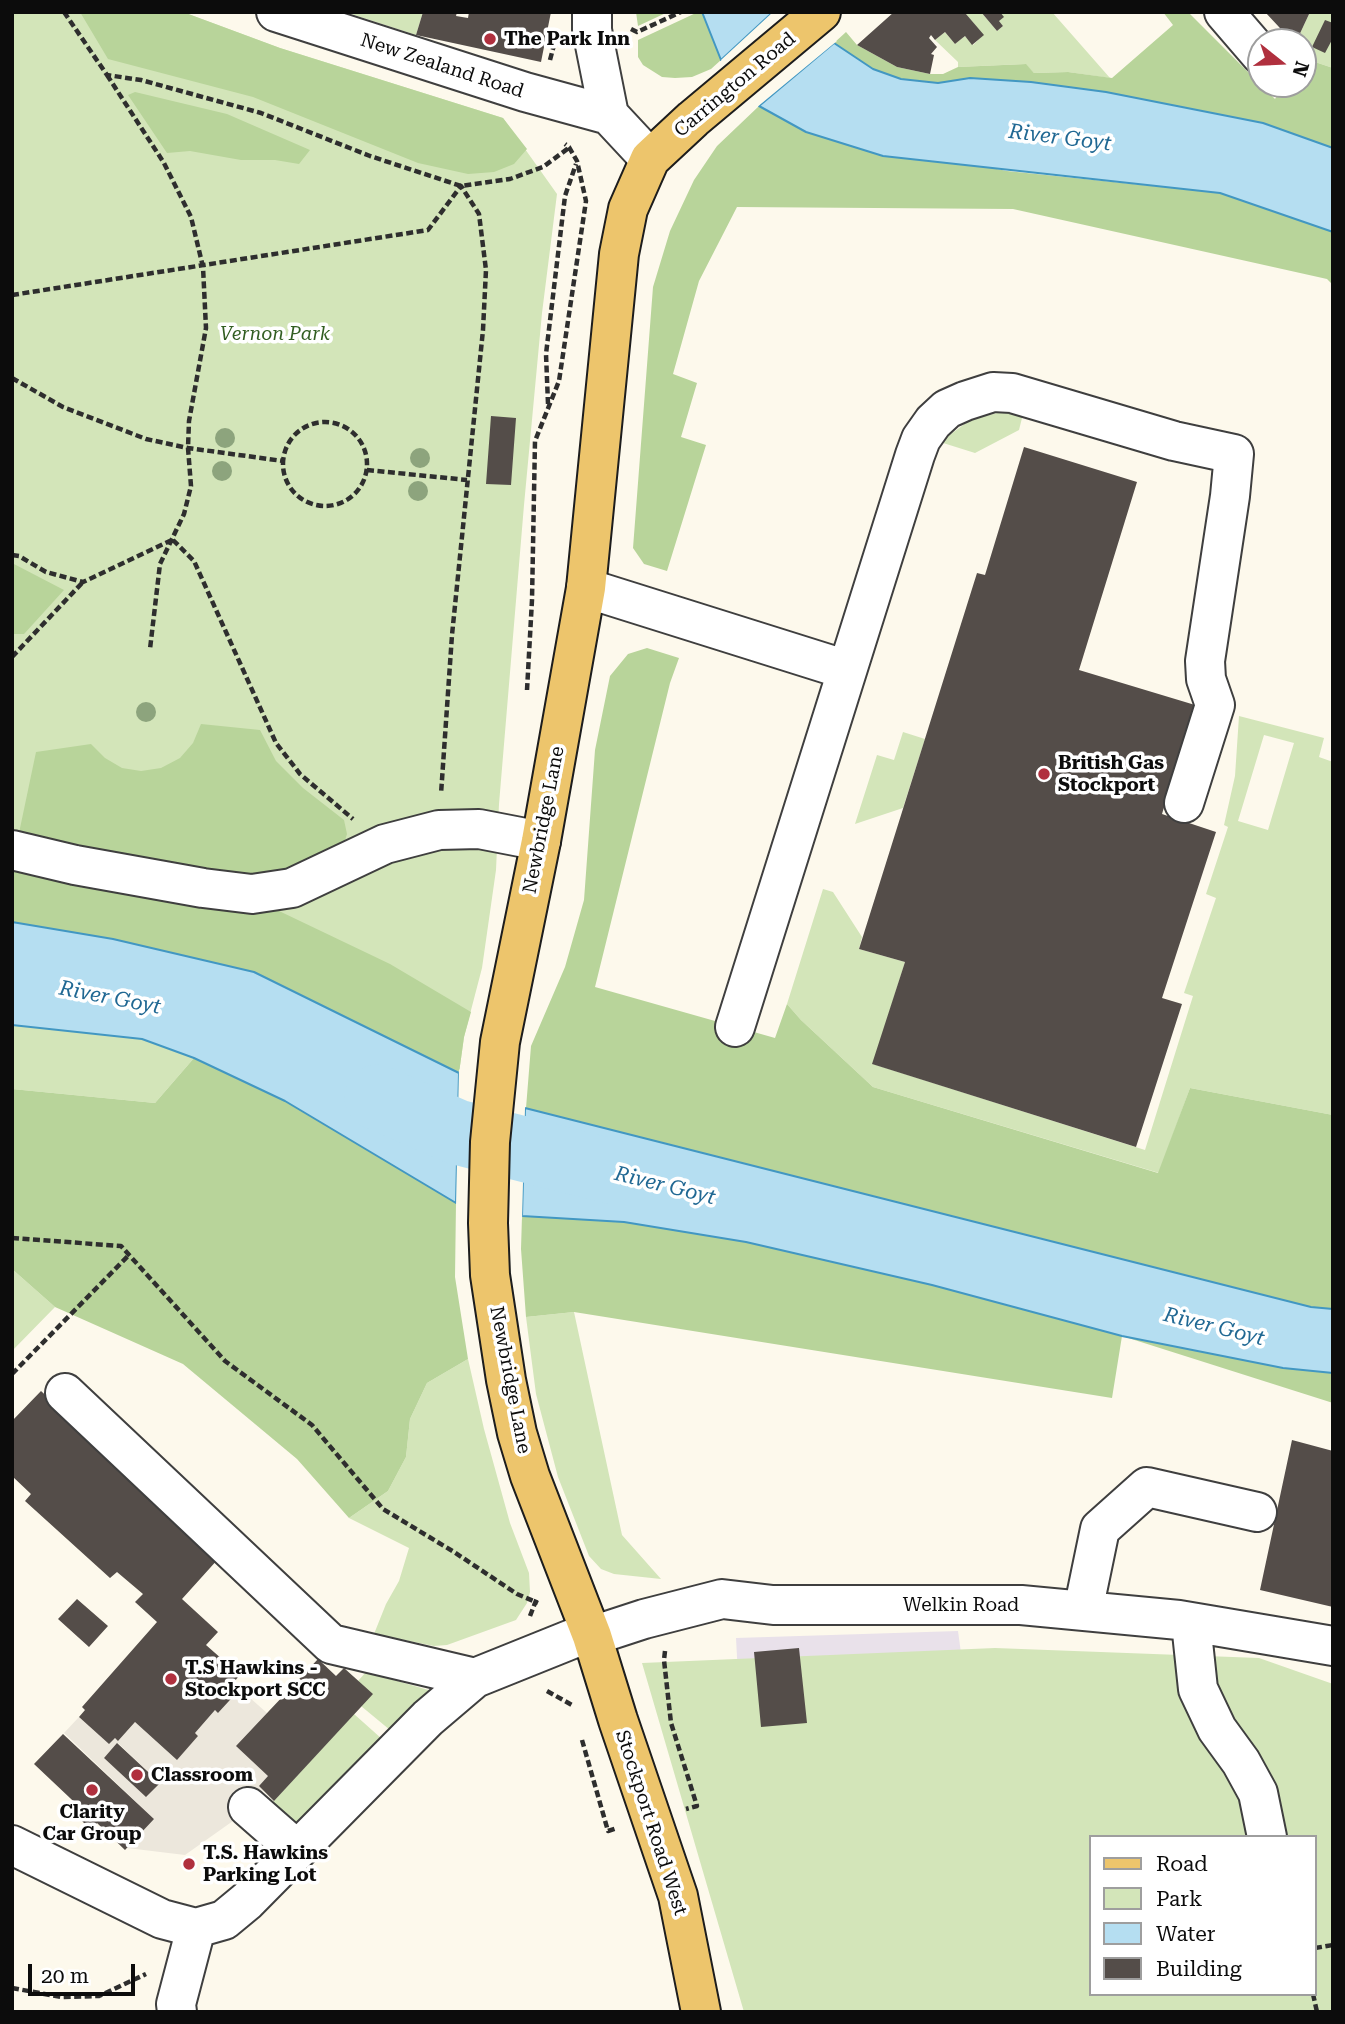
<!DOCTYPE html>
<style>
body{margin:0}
#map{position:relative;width:1345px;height:2024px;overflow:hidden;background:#fdf9ec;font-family:"Roboto Serif",serif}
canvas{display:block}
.frame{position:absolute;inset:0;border:14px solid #0c0c0c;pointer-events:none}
.legend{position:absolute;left:1089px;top:1835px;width:228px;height:161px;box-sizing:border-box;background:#fff;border:2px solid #9e9e9e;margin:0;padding:9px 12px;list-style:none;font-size:21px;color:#0c0c0c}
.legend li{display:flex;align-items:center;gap:14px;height:35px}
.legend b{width:35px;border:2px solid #9e9e9e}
.north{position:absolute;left:1247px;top:28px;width:70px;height:70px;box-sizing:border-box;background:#fff;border:2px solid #9e9e9e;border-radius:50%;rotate:108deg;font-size:19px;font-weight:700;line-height:28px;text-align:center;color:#0c0c0c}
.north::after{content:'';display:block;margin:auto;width:24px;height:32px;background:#b0303e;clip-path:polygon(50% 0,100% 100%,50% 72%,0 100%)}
.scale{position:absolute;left:28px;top:1964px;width:107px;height:32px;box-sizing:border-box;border:4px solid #0c0c0c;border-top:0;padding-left:9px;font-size:21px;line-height:24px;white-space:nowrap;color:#0c0c0c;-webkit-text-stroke:5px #fff;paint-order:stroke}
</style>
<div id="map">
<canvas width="1345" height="2024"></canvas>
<div class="frame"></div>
<ul class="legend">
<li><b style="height:9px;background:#edc56c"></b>Road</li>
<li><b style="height:19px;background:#d3e5b9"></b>Park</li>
<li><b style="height:19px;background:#b5def1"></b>Water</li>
<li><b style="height:19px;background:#544d49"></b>Building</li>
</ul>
<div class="north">N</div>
<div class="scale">20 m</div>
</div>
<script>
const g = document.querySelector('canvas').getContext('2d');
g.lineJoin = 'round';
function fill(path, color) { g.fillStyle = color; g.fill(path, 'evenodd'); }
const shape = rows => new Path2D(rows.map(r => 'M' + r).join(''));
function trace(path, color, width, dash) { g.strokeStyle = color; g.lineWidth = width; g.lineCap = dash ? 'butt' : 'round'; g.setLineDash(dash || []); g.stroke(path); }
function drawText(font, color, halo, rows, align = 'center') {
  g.font = font + ' "Roboto Serif",serif'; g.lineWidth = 7; g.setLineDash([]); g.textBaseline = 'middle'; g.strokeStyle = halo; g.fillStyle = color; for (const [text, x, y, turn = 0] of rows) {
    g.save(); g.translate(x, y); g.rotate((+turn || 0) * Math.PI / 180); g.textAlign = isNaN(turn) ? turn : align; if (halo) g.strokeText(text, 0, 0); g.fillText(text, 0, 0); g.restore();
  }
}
fill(shape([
 [958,1631,966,1690,742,1751,736,1638]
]), '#e9e1ea');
fill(shape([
 [12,12,183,12,280,48,503,118,557,194,542,313,524,505,499,804,496,870,482,968,464,1037,459,1073,254,972,113,939,12,922],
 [345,12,423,12,416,35],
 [968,12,981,12,997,31,1003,26,999,21,1000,12,1052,12,1110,78,1068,72,1034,73,1025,64,958,67,958,62,935,40,945,32,955,44,965,36,973,45,983,35,966,14],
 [1310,12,1333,12,1333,68,1303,58,1303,42,1296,42],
 [1001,412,1023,414,1019,430,975,453,940,442,970,420],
 [1239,716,1324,738,1319,757,1333,762,1333,1115,1190,1088,1159,1173,873,1087,801,1020,787,1004,823,889,833,892,862,937,859,949,905,962,873,1064,1145,1150,1193,996,1184,993,1216,898,1206,894,1228,827,1224,825,1235,776],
 [1264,735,1294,743,1268,830,1238,821],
 [903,732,925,739,903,808,855,824,877,755,894,760],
 [12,1025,142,1039,194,1058,155,1103,12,1089],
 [12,1269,55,1307,12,1351],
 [574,1312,622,1535,661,1579,614,1574,601,1569,589,1556,558,1477,536,1394,526,1317],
 [468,1359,484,1429,510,1523,529,1573,530,1592,527,1603,516,1620,447,1645,434,1646,374,1634,386,1604,399,1581,409,1548,349,1518,388,1491,406,1457,410,1419,427,1383],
 [995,1648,1259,1658,1333,1684,1333,2012,744,2012,642,1663],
 [1091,1837,1315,1837,1315,1994,1091,1994],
 [366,1672,432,1691,390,1730,361,1706,358,1681],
 [354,1714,382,1739,297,1828,270,1805]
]), '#d3e5b9');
fill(shape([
 [80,12,183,12,280,48,503,118,527,149,514,164,494,172,468,174,418,163,253,97,108,59],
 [636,12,668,12,638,26],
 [698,12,702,12,721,60,711,69,692,77,675,78,662,77,643,65,638,57,638,40],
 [1163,12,1188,12,1275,99,1285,84,1303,84,1303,58,1333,68,1333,148,1263,123,1106,92,1031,82,970,78,938,83,901,79,873,69,834,43,846,32,857,45,897,67,930,74,943,74,958,67,1026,64,1034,73,1068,72,1112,78,1173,25],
 [135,92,227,114,310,150,299,164,275,160,241,160,190,151,167,153,128,95],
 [759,106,806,132,1007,171,1220,193,1333,232,1333,285,1327,279,1013,209,737,207,699,281,673,374,697,383,681,437,706,445,667,571,644,564,633,548,653,287,670,231,694,180,717,146],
 [12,563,64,590,24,634,12,634],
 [647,648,679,658,670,683,595,987,775,1038,787,1004,801,1020,873,1087,1158,1173,1190,1088,1333,1115,1333,1309,1311,1307,526,1108,531,1046,565,967,584,900,595,750,610,676,628,654],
 [201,724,260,730,276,761,303,788,344,820,347,834,343,847,281,873,203,877,19,833,36,752,91,744,105,758,122,768,141,771,161,768,180,758,193,743],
 [12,865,239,909,277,910,390,964,471,1012,464,1037,459,1073,254,972,113,939,12,922],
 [194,1058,285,1101,456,1203,455,1277,468,1359,427,1383,410,1419,406,1457,388,1491,349,1518,297,1459,183,1364,55,1307,12,1269,12,1089,155,1103],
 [522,1216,624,1222,746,1242,928,1283,1122,1336,1283,1368,1333,1373,1333,1403,1122,1336,1112,1398,574,1312,526,1317,521,1249]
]), '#b8d49a');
fill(shape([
 [240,1689,267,1713,268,1776,259,1786,263,1791,240,1816,185,1855,127,1848,153,1818,64,1733,79,1717,109,1744,115,1738,118,1741,135,1722,177,1760,198,1736,195,1733,215,1710,218,1713],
 [118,1743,159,1782,147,1797,104,1758]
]), '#ece7dc');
const water = shape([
 [702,12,773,12,721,60,702,12],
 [834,43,873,69,901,79,938,83,970,78,1031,82,1106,92,1263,123,1333,148,1333,232,1220,193,883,156,806,132,759,106,834,43],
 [12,922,113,939,254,972,459,1073,456,1203,285,1101,194,1058,142,1039,12,1025,12,922],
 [525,1108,1311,1307,1333,1309,1333,1373,1283,1368,1122,1336,932,1285,746,1242,624,1222,522,1216,525,1108]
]);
fill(water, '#b5def1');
trace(water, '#4297c2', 2);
fill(shape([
 [773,12,776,12,722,63,721,60],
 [832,40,837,41,756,108,756,103],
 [459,1069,462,1073,459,1203,456,1206],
 [526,1105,525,1108,522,1220,518,1216,522,1108]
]), '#fdf9ec');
trace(shape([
 [377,1097,457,1132,609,1171]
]), '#b5def1', 65);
fill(shape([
 [423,12,457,12,456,16,468,18,469,12,551,12,541,62,416,35],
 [894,12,968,12,966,14,984,35,972,45,965,36,955,44,945,32,935,40,931,35,929,38,937,47,931,54,934,55,930,74,897,67,857,45],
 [981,12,1000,12,1004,17,999,21,1003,26,997,31],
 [1265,12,1310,12,1296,42,1293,42],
 [1325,20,1333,23,1333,38,1325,53,1312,47],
 [491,416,516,418,511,485,486,484],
 [1024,447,1137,482,1079,670,1195,705,1162,814,1216,832,1162,998,1182,1004,1136,1147,872,1064,905,962,859,949,977,573,985,575],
 [41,1391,219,1558,182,1599,218,1632,206,1645,240,1675,233,1683,240,1689,218,1713,215,1710,195,1733,198,1736,177,1760,135,1722,118,1741,115,1738,109,1744,79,1717,85,1710,82,1707,157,1622,135,1602,143,1594,117,1572,110,1578,25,1501,31,1494,12,1476,12,1421],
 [1292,1440,1333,1451,1333,1607,1260,1590],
 [77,1599,108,1626,89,1647,58,1619],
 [799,1648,807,1723,761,1727,754,1652],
 [318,1659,336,1676,344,1668,373,1694,274,1801,259,1786,268,1776,236,1746],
 [63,1734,154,1819,125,1850,97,1823,91,1830,82,1821,88,1815,34,1764],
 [117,1743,160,1783,146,1797,104,1758]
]), '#544d49');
const minor = shape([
 [276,12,525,92,609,115],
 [592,12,592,30,609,115,650,159],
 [1224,12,1261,55],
 [586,588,847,670],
 [12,850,75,865,203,888,252,894,292,888,385,844,439,830,479,829,541,841],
 [735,1027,915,455,921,439,933,422,947,409,965,401,993,392,1012,393,1174,441,1234,454,1230,496,1205,661,1206,679,1215,705,1184,803],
 [65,1393,331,1644,475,1678],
 [1083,1611,1100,1529,1147,1487,1257,1512],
 [1191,1623,1198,1689,1217,1729,1241,1762,1258,1793,1267,1837],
 [248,1807,297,1850],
 [12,1845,162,1919,196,1928,224,1920,247,1901,428,1718,475,1678,572,1639,592,1636,644,1619,722,1599,773,1605,1021,1605,1179,1620,1333,1646],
 [177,2012,176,2004,196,1928]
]);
const major = shape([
 [701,2012,678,1896,618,1720,592,1636,530,1476,517,1433,506,1380,490,1275,488,1223,490,1142,500,1042,541,841,586,588,619,254,628,209,650,159,693,119,821,12]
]);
trace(minor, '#3f3f3f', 42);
trace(major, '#1d1d1d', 42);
trace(shape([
 [64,12,107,75,141,80,261,113,370,156,461,186,510,179,543,167,570,147],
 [631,29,637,32,681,12],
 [550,60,555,41],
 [107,75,164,163,191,217,203,267,206,328,189,421,188,448,191,486,184,514,160,564,150,649],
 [12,295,428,230,461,186,479,214,486,270,483,330,452,635,441,794],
 [12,378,63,407,146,439,188,448,283,461],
 [548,404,546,354,565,196,576,164],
 '283 464a42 42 0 1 1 84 0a42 42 0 1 1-84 0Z',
 [367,470,467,480],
 [173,540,194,561,276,743,300,774,353,819],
 [12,555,19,556,46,572,83,582,172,540],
 [12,657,83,582],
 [527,690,532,600,535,441,559,381,586,201,577,161,569,147,565,144],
 [12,1238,121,1246,225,1361,312,1425,383,1509,454,1552,517,1594,538,1603],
 [12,1374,129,1255],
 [530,1616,537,1598],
 [665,1651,664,1660,671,1723,697,1806,686,1809],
 [547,1691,572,1705],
 [582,1740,608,1831,617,1828],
 [1315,1948,1333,1945],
 [12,1988,61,1997,99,1996,146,1974],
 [1313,1994,1317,2012]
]), '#2e2e2e', 4.5, [7, 3.5]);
trace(minor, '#fff', 38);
trace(major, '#edc56c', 38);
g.fillStyle = '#8da47d';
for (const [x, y] of [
 [225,438],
 [420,458],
 [222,471],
 [418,491],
 [146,712]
]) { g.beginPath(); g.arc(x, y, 10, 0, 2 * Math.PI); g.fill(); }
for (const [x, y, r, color] of [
 [490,39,7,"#b0303e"],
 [1044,774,7,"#b0303e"],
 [171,1679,7,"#b0303e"],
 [137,1775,7,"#b0303e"],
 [92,1790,7,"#b0303e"],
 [189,1864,7,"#b0303e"]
]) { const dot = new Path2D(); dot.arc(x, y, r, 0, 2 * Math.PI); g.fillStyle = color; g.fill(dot); trace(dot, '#fff', 2.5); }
drawText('bold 19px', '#0c0c0c', '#fff', [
 ["The Park Inn",504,39],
 ["British Gas",1058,763],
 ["Stockport",1058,785],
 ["T.S Hawkins -",185,1668],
 ["Stockport SCC",185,1690],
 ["Classroom",151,1775],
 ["Clarity",92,1812,"center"],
 ["Car Group",92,1834,"center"],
 ["T.S. Hawkins",203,1853],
 ["Parking Lot",203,1875]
], 'left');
drawText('19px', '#0c0c0c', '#fff', [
 ["New Zealand Road",442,66,18],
 ["Carrington Road",735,85,-40],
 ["Newbridge Lane",544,820,-79],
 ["Newbridge Lane",510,1380,79],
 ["Welkin Road",961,1605],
 ["Stockport Road West",651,1823,72]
]);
drawText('italic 19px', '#325e22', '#fff', [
 ["Vernon Park",275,334]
]);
drawText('italic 21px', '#206893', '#fff', [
 ["River Goyt",1060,138,7],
 ["River Goyt",110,998,11],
 ["River Goyt",665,1186,14],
 ["River Goyt",1214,1327,14]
]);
</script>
